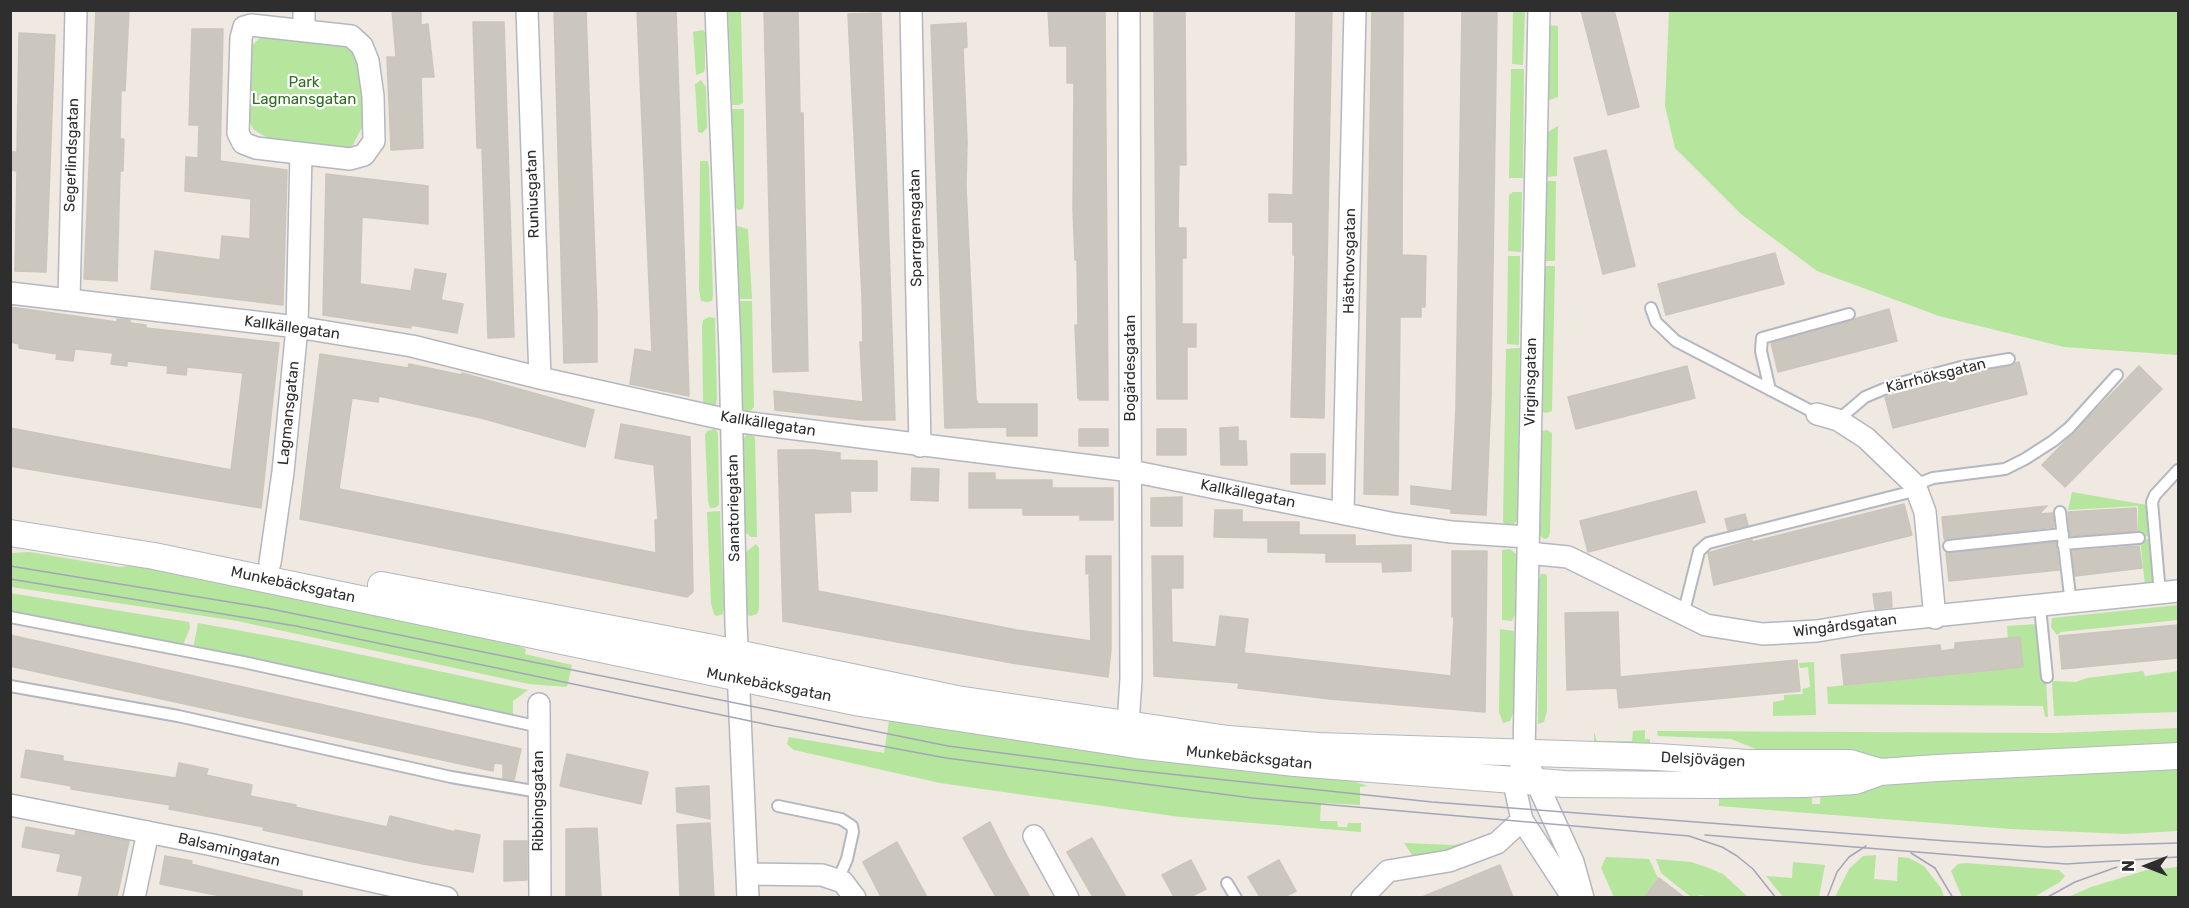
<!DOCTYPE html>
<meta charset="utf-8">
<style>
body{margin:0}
#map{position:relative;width:2189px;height:908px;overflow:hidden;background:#efe9e1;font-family:Rubik,sans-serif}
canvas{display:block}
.frame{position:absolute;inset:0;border:12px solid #2e2e2e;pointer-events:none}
.north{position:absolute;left:2117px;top:836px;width:60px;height:60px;-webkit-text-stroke:4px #fff;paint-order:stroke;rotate:270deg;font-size:16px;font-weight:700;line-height:24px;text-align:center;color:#2e2e2e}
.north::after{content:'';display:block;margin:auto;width:21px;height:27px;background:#2e2e2e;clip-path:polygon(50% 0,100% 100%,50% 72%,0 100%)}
</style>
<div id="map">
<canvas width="2189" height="908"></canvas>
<div class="frame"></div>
<div class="north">N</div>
</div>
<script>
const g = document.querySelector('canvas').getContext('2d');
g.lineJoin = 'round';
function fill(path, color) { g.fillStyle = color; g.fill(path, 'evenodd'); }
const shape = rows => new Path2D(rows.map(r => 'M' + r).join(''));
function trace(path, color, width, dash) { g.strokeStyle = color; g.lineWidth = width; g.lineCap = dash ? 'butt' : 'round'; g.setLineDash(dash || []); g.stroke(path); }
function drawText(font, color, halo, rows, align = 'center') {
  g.font = font + ' Rubik,sans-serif'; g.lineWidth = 4.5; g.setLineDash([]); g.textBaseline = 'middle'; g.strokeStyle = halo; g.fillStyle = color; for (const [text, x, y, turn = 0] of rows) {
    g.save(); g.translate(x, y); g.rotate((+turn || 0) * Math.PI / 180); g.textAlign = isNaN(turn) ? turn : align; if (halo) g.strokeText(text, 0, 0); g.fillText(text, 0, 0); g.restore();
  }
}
fill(shape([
 [728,11,741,11,743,103,739,105,732,105],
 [1513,11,1525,11,1523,65,1512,64],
 [1669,11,2178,11,2178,355,2064,347,1939,316,1817,271,1742,215,1675,148,1665,106],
 [1548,25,1558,26,1558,97,1547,101],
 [703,30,705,32,705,68,704,72,696,75,693,32],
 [263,35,342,42,352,49,362,68,362,127,353,145,347,148,272,141,253,129,249,120,251,46],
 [1511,69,1524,69,1523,178,1509,178],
 [701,80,706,87,707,123,707,128,702,133,698,132,695,84],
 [731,109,744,109,744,203,743,209,739,210,735,208,734,200],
 [1558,126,1557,176,1547,177,1546,133],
 [700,161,708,161,709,169,713,295,712,301,707,302,701,301,699,290],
 [1548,181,1556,181,1555,261,1545,261,1545,187],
 [1513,192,1522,192,1521,252,1508,251,1509,195],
 [734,225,748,229,752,299,737,299],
 [1508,256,1520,256,1519,345,1507,344],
 [1544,266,1555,266,1552,411,1546,413,1542,412],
 [737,301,752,301,754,407,748,413,740,409],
 [709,317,715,318,717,400,715,407,705,406,703,400,702,326,703,320],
 [1516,348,1520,348,1517,520,1514,524,1507,525,1503,522,1506,349],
 [715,429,718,433,719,505,715,508,710,508,708,501,705,435,707,431],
 [1547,430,1552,433,1550,533,1548,538,1544,539,1539,535,1541,431],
 [748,433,755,437,757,537,751,537,745,532,742,452,742,440],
 [2072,492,2147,505,2148,536,2138,537,2138,506,2068,510],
 [720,511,724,604,723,614,717,616,714,615,711,603,707,512],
 [2149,539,2153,584,2145,585,2140,540],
 [756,544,759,548,759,609,757,614,751,616,747,615,746,552],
 [1510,549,1516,554,1515,614,1512,621,1502,620,1502,550],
 [30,552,119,567,153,563,506,641,526,649,525,654,572,665,567,687,529,684,237,621,11,587,11,553],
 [1541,574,1546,574,1547,577,1547,711,1544,722,1538,724,1538,582],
 [10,593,189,622,190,628,183,645,11,613],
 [2178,605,2178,620,2061,632,2057,635,2051,627,2052,618],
 [198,623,297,641,528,690,513,701,513,716,193,649],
 [2038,624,2040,674,2046,680,2048,717,2045,717,2043,706,1828,704,1827,687,2022,667,2008,638,2007,626],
 [1500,629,1514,631,1514,711,1510,721,1503,723,1499,712],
 [1814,662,1816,715,1773,716,1773,702,1784,700,1784,695,1803,694,1802,689,1810,687,1808,667,1800,668,1799,663],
 [2143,671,2145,676,2178,671,2178,712,2054,716,2052,681,2076,682,2087,678],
 [890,715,1341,777,1368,786,1360,787,1360,805,1321,803,1320,821,1337,821,1338,827,1347,827,1348,823,1361,823,1361,832,1180,817,940,783,794,750,787,744,789,737,884,753],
 [2178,728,2178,747,1907,758,1778,758,1731,739,1658,736,1657,731,2056,733],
 [1645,730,1645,739,1650,739,1650,743,1594,750,1594,732,1597,741,1632,741,1633,731],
 [2178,766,2178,831,2125,834,2010,829,1719,806,1719,797,1812,789,1812,804,1820,804,1821,788],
 [1466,842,1470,843,1470,846,1414,858,1404,843,1453,845],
 [1876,855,1874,879,1897,881,1898,857,1909,858,1924,866,1941,888,1944,897,1835,897,1849,869,1863,856],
 [1606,857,1649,859,1658,878,1643,897,1614,897,1601,868],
 [1656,859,1691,862,1709,868,1723,874,1748,897,1707,897,1702,895,1691,897,1661,873],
 [1793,862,1825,865,1819,897,1783,897,1766,876,1792,878],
 [1966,863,2059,870,2065,876,2060,882,2034,897,1962,897,1951,871,1958,864],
 [2178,867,2178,897,2068,897,2091,887,2147,870]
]), '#b6e59e');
const building = shape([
 [96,10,129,10,125,91,121,90,120,139,124,139,123,171,120,171,117,281,84,279,96,10],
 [392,10,421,10,421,25,428,24,434,77,421,77,423,148,391,150,387,57,396,57,392,10],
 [554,10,586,10,597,313,597,362,564,363,554,10],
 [637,10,676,10,689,396,630,384,635,349,652,352,637,10],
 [764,10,798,10,800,113,803,113,808,371,773,372,764,10],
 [1048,10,1105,10,1108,400,1080,400,1078,398,1075,325,1078,325,1077,260,1075,260,1073,209,1074,83,1067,83,1067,46,1050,46,1048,10],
 [1154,10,1185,10,1186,165,1179,165,1178,228,1186,228,1186,258,1182,258,1182,324,1196,324,1196,347,1187,347,1187,399,1157,399,1154,10],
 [1296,10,1332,10,1324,418,1291,417,1295,255,1293,255,1293,222,1269,222,1269,194,1293,195,1296,10],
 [1372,10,1403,10,1402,255,1426,256,1425,307,1421,307,1421,317,1400,317,1398,495,1364,494,1372,10],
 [1462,10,1497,10,1491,396,1486,515,1451,513,1451,509,1411,504,1411,486,1452,491,1456,408,1462,10],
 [1581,10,1614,10,1639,107,1608,115,1581,10],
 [881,13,895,420,863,420,775,410,774,391,863,402,860,342,863,342,862,297,848,14,881,13],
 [473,22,504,22,514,337,488,338,482,148,477,148,473,22],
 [966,23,967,47,963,48,967,141,966,187,976,399,978,404,1037,404,1037,436,1007,436,1007,427,945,428,931,25,966,23],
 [192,29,223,29,220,161,287,170,283,305,151,289,155,251,220,260,222,236,250,239,251,199,185,191,186,157,198,158,199,125,189,125,192,29],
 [19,33,55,35,46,272,15,271,17,171,10,170,10,152,17,152,19,33],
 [1606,150,1635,266,1603,274,1574,158,1606,150],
 [326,174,428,186,428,224,362,217,360,284,411,291,415,269,446,274,441,300,463,304,457,333,411,325,411,328,323,315,326,174],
 [1775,253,1784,284,1666,315,1658,284,1775,253],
 [10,307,117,322,117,319,130,320,130,323,146,325,146,328,279,343,261,508,10,466,10,428,231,470,243,373,187,367,186,375,167,373,168,366,127,361,127,366,111,364,113,353,75,349,73,361,56,359,57,354,19,348,19,344,10,342,10,307],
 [1889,309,1897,341,1778,372,1771,343,1889,309],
 [320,354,408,368,409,364,462,375,462,373,594,410,585,447,481,418,379,396,378,402,352,398,339,489,656,553,655,520,658,520,654,465,615,458,621,424,690,437,693,592,687,597,300,519,320,354],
 [2019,362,2027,394,1893,428,1885,397,2019,362],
 [1687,366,1695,398,1576,429,1568,397,1687,366],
 [2139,366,2162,389,2065,487,2042,465,2139,366],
 [1238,427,1238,441,1246,441,1247,465,1221,465,1220,428,1238,427],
 [1079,429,1108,429,1108,446,1079,446,1079,429],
 [1157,429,1186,429,1186,455,1157,455,1157,429],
 [778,450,814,450,840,453,840,460,877,461,877,491,850,491,851,512,814,513,818,591,1017,630,1091,641,1089,573,1086,574,1086,556,1111,556,1111,649,1108,677,1012,663,783,621,778,450],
 [1291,454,1325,454,1325,484,1291,484,1291,454],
 [912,468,939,469,938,501,911,500,912,468],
 [969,473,995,473,995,480,1052,480,1052,488,1113,488,1113,520,1080,520,1080,515,1023,515,1023,508,969,508,969,473],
 [1696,491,1705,522,1588,552,1580,521,1696,491],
 [1182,497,1182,526,1151,526,1151,498,1182,497],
 [1904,504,1912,535,1714,585,1708,553,1752,540,1752,542,1904,504],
 [2047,506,2039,514,2053,513,2054,527,1945,540,1944,538,1942,517,2047,506],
 [2136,508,2137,531,2070,536,2068,512,2136,508],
 [1215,510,1242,510,1242,522,1299,522,1299,535,1355,535,1355,546,1411,545,1411,571,1383,572,1382,562,1326,562,1326,553,1268,552,1268,538,1214,537,1215,510],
 [1745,514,1748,525,1728,530,1725,519,1745,514],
 [2056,542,2059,570,1949,581,1946,553,2056,542],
 [2139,546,2142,568,2075,576,2072,551,2139,546],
 [1452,551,1487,551,1485,712,1330,699,1238,688,1239,683,1154,676,1152,556,1183,556,1183,588,1171,588,1172,642,1216,647,1220,616,1248,619,1244,653,1451,676,1454,617,1452,617,1452,551],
 [1891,592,1892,607,1875,609,1873,594,1891,592],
 [1618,612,1620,677,1797,660,1800,691,1619,708,1617,688,1567,690,1565,613,1618,612],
 [2178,625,2178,658,2062,669,2059,636,2178,625],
 [10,635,521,749,514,780,503,778,503,764,494,763,493,771,10,666,10,635],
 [2020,637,2023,667,1844,685,1841,655,1940,645,1941,651,1955,649,1955,643,2020,637],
 [26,750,63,756,63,761,176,778,179,763,208,769,206,775,252,785,250,796,296,805,295,807,387,827,390,816,455,832,455,830,480,835,473,872,423,864,263,830,264,827,169,809,170,805,71,789,71,786,21,777,26,750],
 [567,754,648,772,641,804,560,786,567,754],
 [709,786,710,819,677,812,676,788,709,786],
 [990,822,1007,856,1030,897,996,897,963,838,990,822],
 [710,823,714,897,680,897,677,825,710,823],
 [26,827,75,836,76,831,129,841,117,897,78,897,83,876,57,871,61,854,22,847,26,827],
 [597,828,601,897,566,897,566,829,597,828],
 [1092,838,1126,897,1093,897,1067,852,1092,838],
 [504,841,527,841,527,880,504,881,504,841],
 [897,842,927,897,881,897,863,862,897,842],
 [165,856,192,861,191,864,302,891,302,897,226,897,160,884,165,856],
 [1191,860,1206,889,1190,897,1174,897,1162,875,1191,860],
 [1279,860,1296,891,1284,897,1260,897,1248,877,1279,860],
 [1500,865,1513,897,1422,897,1500,865],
 [1659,878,1684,897,1644,897,1659,878]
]);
fill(building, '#cbc7bf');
trace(building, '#cbc5ba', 1.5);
const service = shape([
 [1651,308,1656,322,1676,341,1817,414],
 [1770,390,1761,351,1762,338,1849,314],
 [1838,420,1865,397,1896,384,1961,367,2009,359],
 [1915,485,1933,478,2005,469,2025,459,2053,441,2069,428,2117,375],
 [2060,512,2071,604],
 [2063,544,2139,538],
 [1949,546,2063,534],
 [2160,594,2152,502,2155,495,2178,470],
 [2040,607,2047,677],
 [1683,615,1699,551,1708,543,1918,490],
 [10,617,243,662,540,727],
 [10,686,178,716,451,777,539,792],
 [778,806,841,819,852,826,853,832,847,859,838,880],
 [1227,883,1236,898]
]);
const minor = shape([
 [527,10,540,378],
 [716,10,730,349,736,624,748,898],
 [911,10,920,446],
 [1539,10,1524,753,1516,792,1522,820,1573,898],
 [251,25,351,36,362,46,368,61,373,96,374,141,364,155,350,159,256,148,243,143,238,133,241,38,244,27,251,25],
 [304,30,304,10],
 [10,293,297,327,412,346,540,378,733,421,1131,471,1395,524,1451,532,1528,537],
 [69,299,76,10],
 [1817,414,1838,420,1866,438,1915,485,1925,512,1935,618],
 [1343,512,1355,10],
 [1528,553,1568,557,1706,625,1763,634,1817,631,1865,623,2178,591],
 [270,563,283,472,297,327,301,154],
 [539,704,540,898],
 [1128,725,1131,679,1129,10],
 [1531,770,1573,862,1583,898],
 [10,805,213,845,447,898],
 [1034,836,1068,898],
 [747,874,822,875,843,882,855,898],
 [134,898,148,832],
 [1362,898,1388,871,1449,861,1497,843,1522,820]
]);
const tertiary = shape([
 [10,533,154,556,860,703,1136,745,1295,763,1565,784,1711,785,1805,784,1855,781,1880,772,1937,768,2178,756],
 [381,585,713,648,957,699,1228,739,1318,746,1657,757,1748,763,1850,763,1880,772]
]);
trace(service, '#b4b7c1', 14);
trace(minor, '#b4b7c1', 24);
trace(tertiary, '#b4b7c1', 28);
trace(service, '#fff', 10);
trace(minor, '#fff', 21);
trace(tertiary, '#fff', 26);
trace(shape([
 [10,566,266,608,948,746,1132,770,1432,802,1947,841,2046,847,2178,843],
 [10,579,296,626,774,726,946,758,1252,798,1689,836,1722,847,1737,856,1753,869,1776,898],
 [1705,835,2066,864,2178,857],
 [1911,853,1935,868,1953,898],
 [1827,898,1837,872,1849,857,1866,846],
 [2046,898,2075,882,2117,867]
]), '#a3a6b8', 1.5);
drawText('15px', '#2c6e1b', '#fff', [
 ["Park",304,83],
 ["Lagmansgatan",304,100]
]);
drawText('15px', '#2e2e2e', '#fff', [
 ["Segerlindsgatan",72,155,-88],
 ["Runiusgatan",533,194,-92],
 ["Sparrgrensgatan",916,228,-91],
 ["Hästhovsgatan",1350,261,-89],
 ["Kallkällegatan",292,328,8],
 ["Bogärdesgatan",1131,368,-90],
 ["Kärrhöksgatan",1936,376,-14],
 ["Virginsgatan",1531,382,-89],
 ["Lagmansgatan",289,413,-84],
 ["Kallkällegatan",768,424,9],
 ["Kallkällegatan",1248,494,11],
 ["Sanatoriegatan",734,508,-91],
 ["Munkebäcksgatan",293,585,12],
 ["Wingårdsgatan",1845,626,-7],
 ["Munkebäcksgatan",769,685,11],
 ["Munkebäcksgatan",1249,758,6],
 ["Delsjövägen",1703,760,3],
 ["Ribbingsgatan",539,801,-90],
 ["Balsamingatan",229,850,13]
]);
</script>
